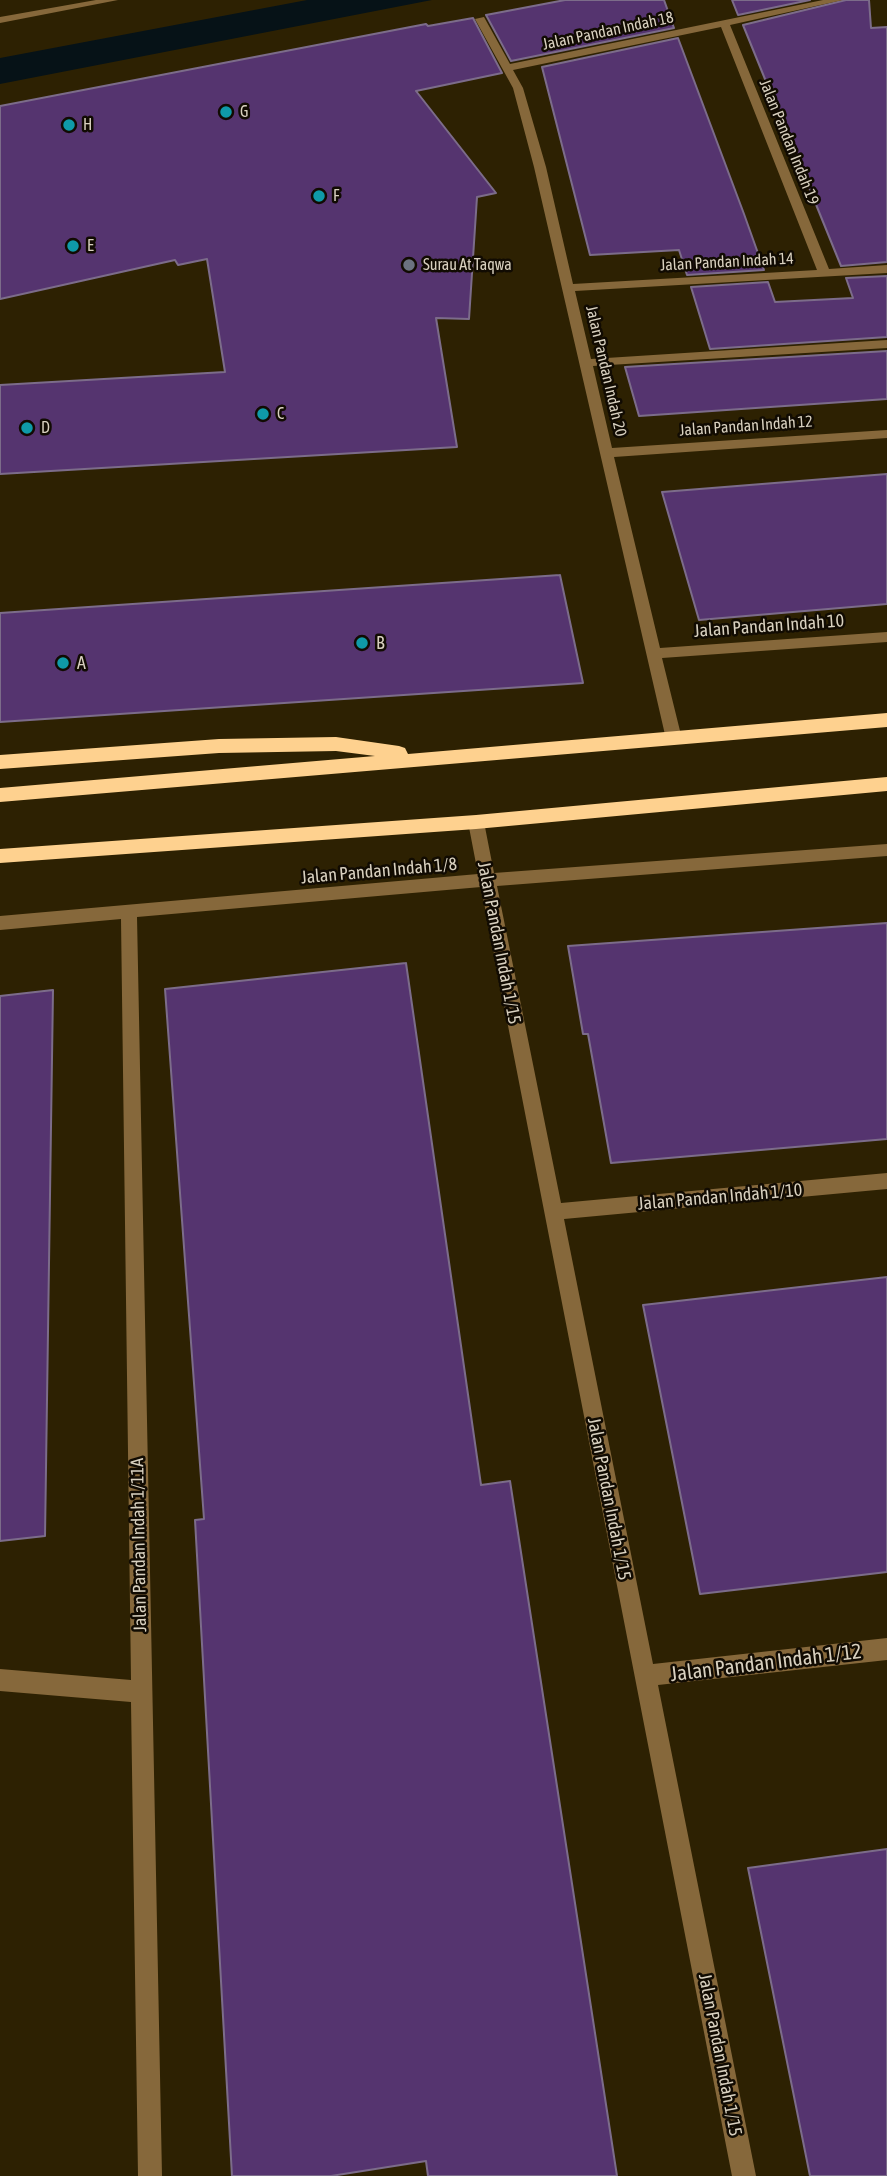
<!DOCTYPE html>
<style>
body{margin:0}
canvas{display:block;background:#2d2102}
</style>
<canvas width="887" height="2176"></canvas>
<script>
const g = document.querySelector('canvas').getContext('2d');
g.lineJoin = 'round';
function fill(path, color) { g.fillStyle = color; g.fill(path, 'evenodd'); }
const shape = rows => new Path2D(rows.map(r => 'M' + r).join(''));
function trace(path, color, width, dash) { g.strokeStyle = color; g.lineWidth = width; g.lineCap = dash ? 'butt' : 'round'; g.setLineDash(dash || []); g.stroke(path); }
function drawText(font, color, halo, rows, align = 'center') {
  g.font = font + ' "Asap Condensed",sans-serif'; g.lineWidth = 5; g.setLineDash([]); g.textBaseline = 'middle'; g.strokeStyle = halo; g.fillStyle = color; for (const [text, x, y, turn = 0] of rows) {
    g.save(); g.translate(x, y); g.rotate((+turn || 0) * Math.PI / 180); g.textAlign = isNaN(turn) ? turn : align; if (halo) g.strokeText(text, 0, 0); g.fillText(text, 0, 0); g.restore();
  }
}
fill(shape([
 [307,0,432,0,0,84,0,58]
]), '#061217');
const building = shape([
 [565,0,664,0,674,28,511,61,486,15,565,0],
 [732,0,810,0,738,15,732,0],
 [846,0,869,0,871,28,887,27,887,262,841,266,743,25,846,0],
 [473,18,502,73,416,91,496,193,477,197,469,319,436,318,457,447,0,474,0,385,225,372,207,259,178,265,175,260,0,299,0,106,426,24,428,26,473,18],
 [678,38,744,214,764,270,687,275,679,250,590,255,542,67,678,38],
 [887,276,887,337,710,349,691,287,768,282,775,302,853,298,846,278,887,276],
 [887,351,887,399,639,416,625,367,887,351],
 [887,474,887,604,699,620,662,492,887,474],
 [560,575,583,683,0,722,0,613,560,575],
 [887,923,887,1139,611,1163,588,1034,583,1034,568,946,887,923],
 [406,963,481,1485,510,1481,617,2176,428,2176,426,2161,331,2176,232,2176,195,1520,204,1519,165,989,406,963],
 [53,990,45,1536,0,1541,0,996,53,990],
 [887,1277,887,1572,700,1594,643,1305,887,1277],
 [887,1849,887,2176,810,2176,748,1868,887,1849]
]);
fill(building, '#55346f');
trace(building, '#7c6c8a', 2);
fill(shape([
 [96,0,118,0,0,23,0,17,96,0],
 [823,0,843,0,730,25,829,269,887,265,887,273,575,291,591,359,887,340,887,348,593,366,612,448,887,430,887,438,614,457,660,648,887,632,887,642,662,658,682,739,674,745,666,739,534,167,513,88,475,19,484,17,510,64,823,0],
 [721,27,817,270,573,284,546,167,523,88,513,70,721,27],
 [476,816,484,822,494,873,887,844,887,856,497,886,561,1203,887,1173,887,1189,564,1219,653,1664,887,1638,887,1660,658,1685,756,2176,732,2176,481,887,137,917,162,2176,138,2176,131,1702,0,1691,0,1669,131,1680,121,919,0,930,0,916,478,874,468,822,476,816]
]), '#86683b');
fill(shape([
 [887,713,887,727,0,802,0,788,375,756,336,751,219,753,0,769,0,755,219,739,336,737,399,746,405,748,408,754,887,713],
 [887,777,887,791,476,829,0,863,0,849,476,815,887,777]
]), '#fed18f');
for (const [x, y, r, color] of [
 [226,112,7,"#0f9aa8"],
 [69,125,7,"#0f9aa8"],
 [319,196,7,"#0f9aa8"],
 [73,246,7,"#0f9aa8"],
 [409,265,7,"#6b7280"],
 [263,414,7,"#0f9aa8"],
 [27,428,7,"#0f9aa8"],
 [362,643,7,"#0f9aa8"],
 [63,663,7,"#0f9aa8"]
]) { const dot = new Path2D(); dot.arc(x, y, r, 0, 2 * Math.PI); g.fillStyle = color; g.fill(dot); trace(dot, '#110b02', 2.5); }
drawText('16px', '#d8d0bf', '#110b02', [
 ["Jalan Pandan Indah 18",608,31,-12],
 ["Jalan Pandan Indah 19",789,142,68],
 ["Jalan Pandan Indah 14",727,262,-3],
 ["Jalan Pandan Indah 20",606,371,77],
 ["Jalan Pandan Indah 12",746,426,-4]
]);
drawText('16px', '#d8d0bf', '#110b02', [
 ["G",240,112],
 ["H",83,125],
 ["F",333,196],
 ["E",87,246],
 ["Surau At Taqwa",423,265],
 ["C",277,414],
 ["D",41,428]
], 'left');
drawText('18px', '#d8d0bf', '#110b02', [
 ["Jalan Pandan Indah 10",769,626,-4],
 ["Jalan Pandan Indah 1/8",379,871,-5],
 ["Jalan Pandan Indah 1/15",499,943,79],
 ["Jalan Pandan Indah 1/10",720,1197,-5],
 ["Jalan Pandan Indah 1/15",609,1499,79],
 ["Jalan Pandan Indah 1/11A",139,1545,-91],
 ["Jalan Pandan Indah 1/15",720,2055,79]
]);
drawText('18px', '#d8d0bf', '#110b02', [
 ["B",376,643],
 ["A",77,663]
], 'left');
drawText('21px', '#d8d0bf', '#110b02', [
 ["Jalan Pandan Indah 1/12",766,1663,-7]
]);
</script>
